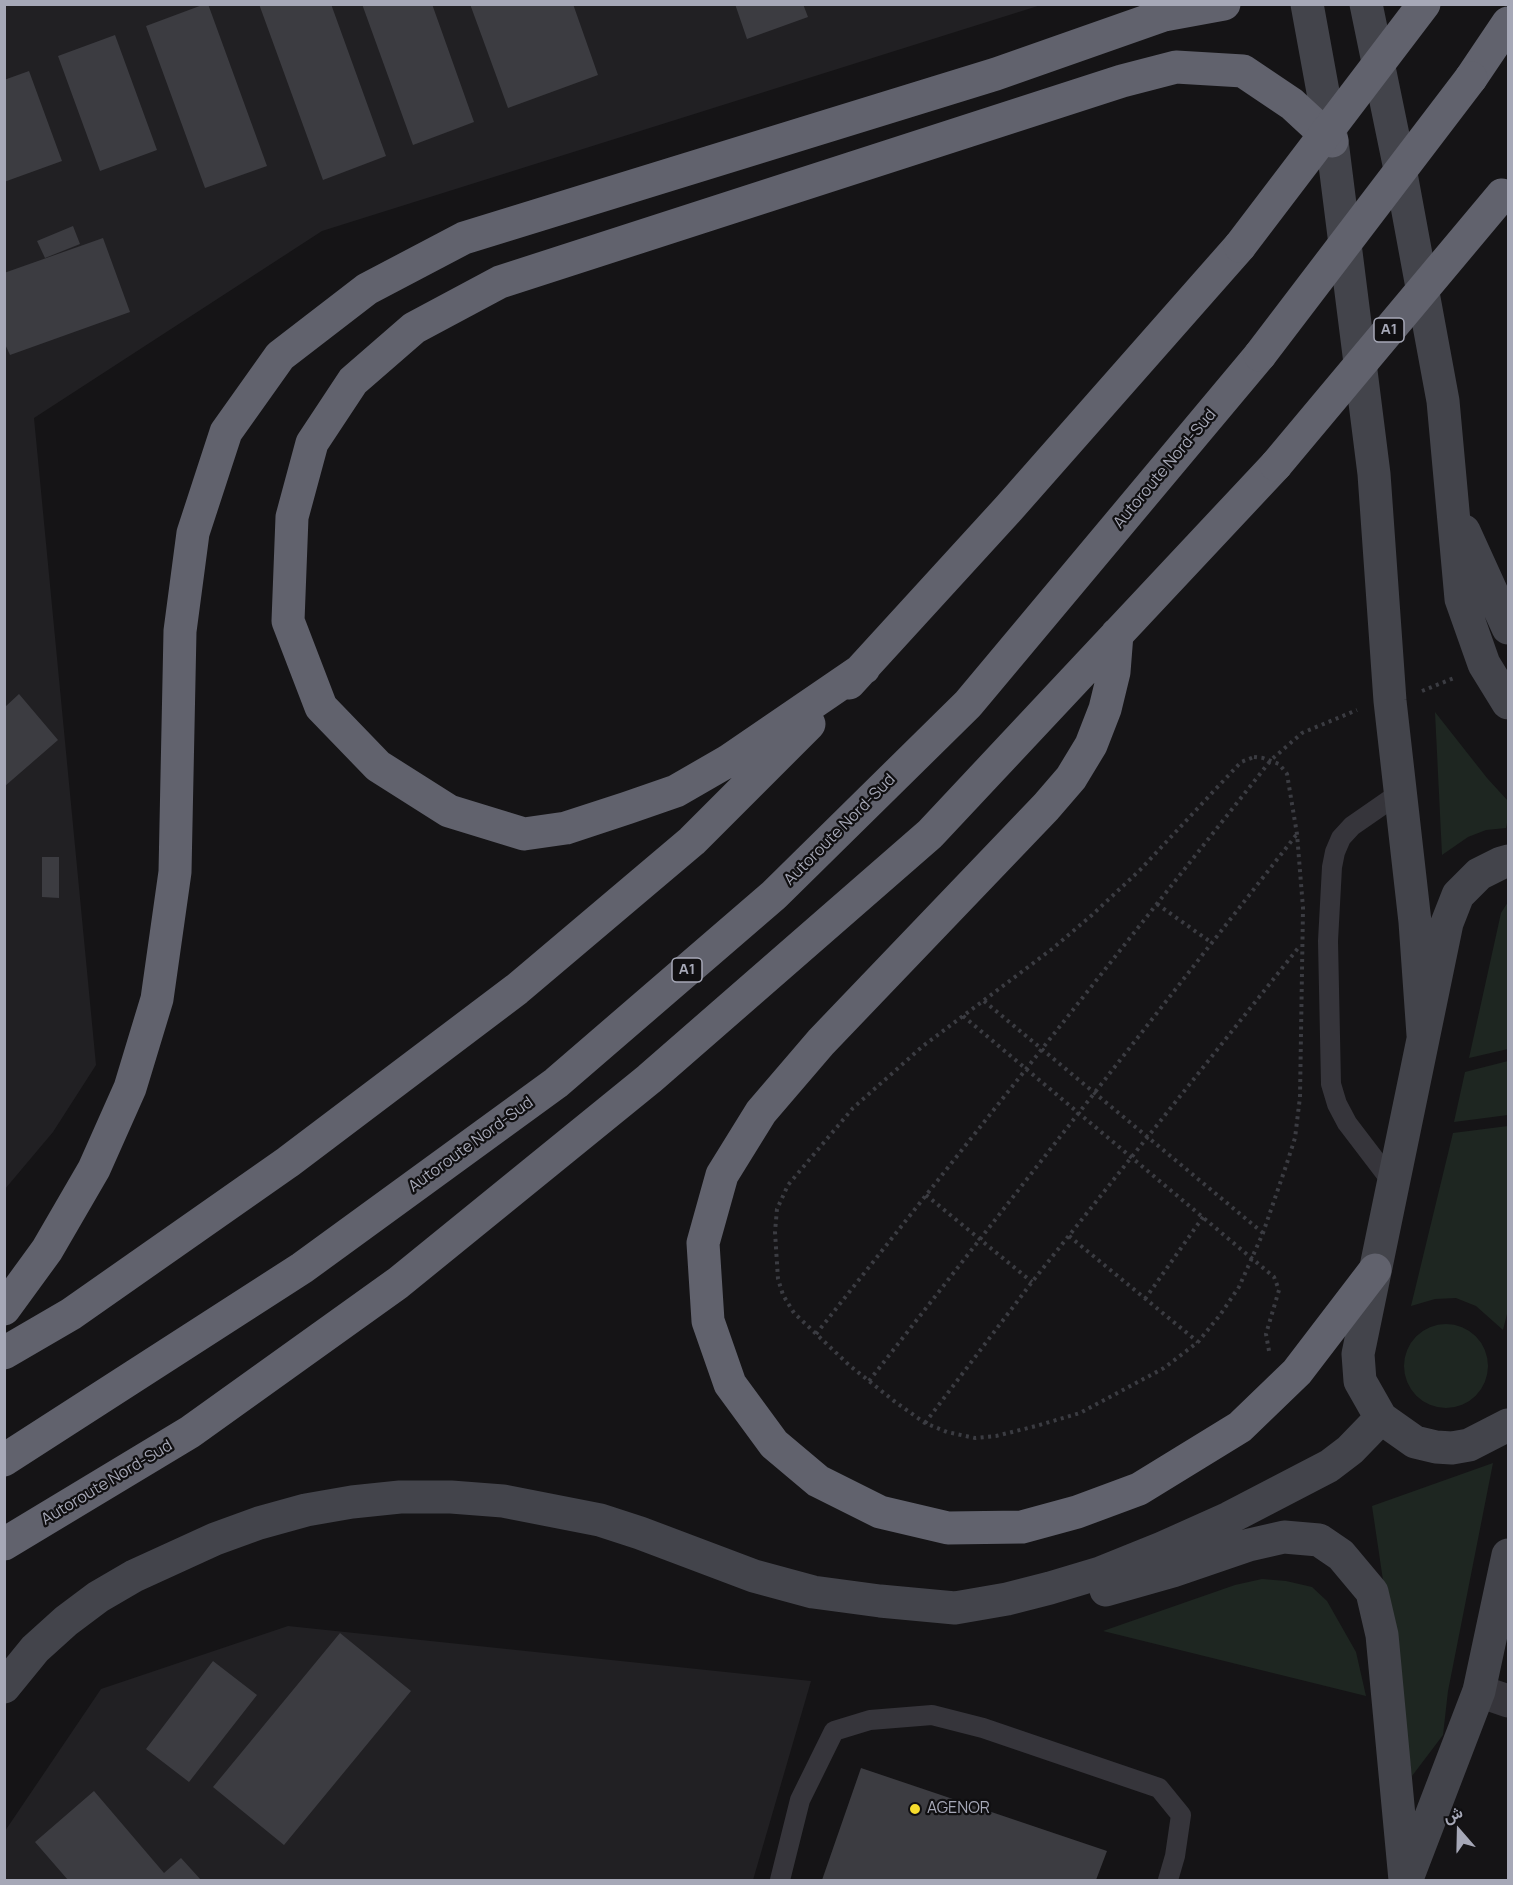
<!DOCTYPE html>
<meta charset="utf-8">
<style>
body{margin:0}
#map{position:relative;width:1513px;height:1885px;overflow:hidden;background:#151416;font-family:Manrope,Vazirmatn,sans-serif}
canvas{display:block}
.frame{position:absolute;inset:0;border:6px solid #a6a8b7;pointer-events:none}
.north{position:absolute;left:1429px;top:1801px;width:60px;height:60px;-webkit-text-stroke:4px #100f11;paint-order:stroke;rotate:340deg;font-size:16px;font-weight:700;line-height:24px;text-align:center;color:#a6a8b7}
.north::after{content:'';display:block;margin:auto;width:21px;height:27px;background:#a6a8b7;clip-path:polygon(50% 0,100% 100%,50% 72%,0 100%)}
</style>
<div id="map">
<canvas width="1513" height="1885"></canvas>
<div class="frame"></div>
<div class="north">ش</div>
</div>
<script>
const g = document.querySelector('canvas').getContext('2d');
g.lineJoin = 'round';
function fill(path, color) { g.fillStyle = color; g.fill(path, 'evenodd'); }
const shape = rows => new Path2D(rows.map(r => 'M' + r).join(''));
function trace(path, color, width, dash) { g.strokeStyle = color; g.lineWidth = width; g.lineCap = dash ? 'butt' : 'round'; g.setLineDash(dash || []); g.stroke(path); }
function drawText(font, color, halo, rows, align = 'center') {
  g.font = font + ' Manrope,sans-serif'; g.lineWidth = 4.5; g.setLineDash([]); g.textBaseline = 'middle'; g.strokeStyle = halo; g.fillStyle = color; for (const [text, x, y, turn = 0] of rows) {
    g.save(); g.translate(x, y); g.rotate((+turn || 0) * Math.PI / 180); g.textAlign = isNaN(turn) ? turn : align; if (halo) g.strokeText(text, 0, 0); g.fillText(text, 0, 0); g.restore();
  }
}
fill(shape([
 [5,5,1041,5,322,231,34,418,96,1065,53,1132,5,1189],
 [288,1626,811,1681,753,1880,5,1880,5,1831,101,1689]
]), '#212023');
fill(shape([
 [1435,712,1487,778,1508,801,1508,818,1506,828,1486,830,1468,837,1442,855],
 [1508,902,1508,1049,1469,1058,1501,913],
 [1508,1061,1508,1115,1454,1122,1465,1072],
 [1508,1126,1508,1310,1503,1330,1476,1306,1456,1298,1435,1299,1411,1306,1453,1133],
 '1404 1366a42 42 0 1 1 84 0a42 42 0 1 1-84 0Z',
 [1493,1463,1448,1691,1443,1735,1412,1776,1372,1506],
 [1262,1579,1286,1581,1312,1587,1327,1601,1356,1652,1366,1696,1103,1631,1235,1585]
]), '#1e2621');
fill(shape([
 [205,4,208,4,267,166,205,188,146,26],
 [259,4,331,4,386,156,323,180],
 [362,4,432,4,474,122,413,145],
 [470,4,573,4,598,75,508,108],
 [735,4,803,4,808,17,747,39],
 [115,35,157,150,100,171,58,56],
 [29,71,62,161,4,182,4,80],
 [73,226,80,244,45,258,37,241],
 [103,238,130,312,10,355,4,342,4,273],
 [19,694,58,740,5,786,5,707],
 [42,857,59,857,59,898,42,897],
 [340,1633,411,1691,284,1845,213,1787],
 [213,1661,257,1695,189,1782,146,1749],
 [861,1768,1107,1851,1096,1880,822,1880],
 [94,1791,164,1873,181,1858,201,1880,68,1880,35,1842]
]), '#3c3c41');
trace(shape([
 [1422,691,1454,678],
 [1254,757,1263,758,1279,764,1287,774,1297,834,1303,908,1300,1097,1295,1138,1286,1166,1263,1233,1239,1287,1220,1315,1198,1342,1164,1368,1080,1413,1036,1426,996,1436,975,1438,947,1432,925,1423,894,1401,849,1365,794,1313,783,1295,778,1279,775,1232,777,1209,788,1185,853,1108,923,1046,1052,949,1092,915,1140,870,1241,762,1254,757],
 [1157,904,1212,943],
 [984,1001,1263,1233],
 [963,1016,1274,1277,1279,1290,1266,1334,1269,1351],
 [926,1195,1032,1282],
 [1069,1236,1198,1342],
 [1145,1299,1203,1217],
 [816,1334,1271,760,1302,733,1357,710],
 [869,1381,1297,834],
 [925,1423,1032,1282,1299,947]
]), '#3b3c42', 4, [3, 4.5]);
trace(shape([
 [1392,1182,1347,1123,1337,1104,1331,1084,1328,941,1332,867,1335,852,1341,838,1352,826,1401,792],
 [780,1880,800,1800,834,1731,870,1720,932,1715,983,1728,1159,1788,1181,1815,1175,1856,1168,1880]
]), '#36353b', 20);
trace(shape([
 [1479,1691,1508,1701]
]), '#36353b', 33);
trace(shape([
 [1307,4,1332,141,1374,474,1390,701,1415,922,1423,1035],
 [1366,4,1402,179,1443,401,1461,599,1484,664,1508,703],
 [1464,531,1508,628],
 [1508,861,1501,863,1479,874,1458,895,1447,923,1358,1354,1360,1381,1381,1418,1415,1442,1436,1447,1452,1448,1469,1445,1508,1425],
 [1106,1590,1173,1571,1249,1545,1284,1537,1319,1540,1341,1555,1372,1592,1382,1635,1405,1880],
 [4,1687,35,1649,66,1621,98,1597,134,1576,215,1539,259,1523,306,1510,352,1502,400,1497,451,1497,503,1501,600,1520,640,1533,754,1576,813,1592,880,1601,955,1608,1007,1599,1050,1588,1100,1573,1162,1548,1229,1518,1329,1466,1350,1450,1381,1418],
 [1408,1876,1479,1691,1508,1555]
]), '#43444b', 33);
trace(shape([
 [1471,78,1508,23],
 [1117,634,1114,672,1105,709,1091,745,1071,778,1046,807,821,1042,761,1112,722,1175,703,1243,708,1321,730,1384,774,1444,818,1481,880,1512,948,1528,1022,1527,1077,1512,1139,1489,1240,1427,1297,1372,1375,1270],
 [864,668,728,761,676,791,627,808,566,828,524,834,449,811,378,766,321,707,288,621,292,517,312,443,353,381,414,328,500,282,1122,81,1176,67,1243,71,1292,104,1332,141],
 [849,683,1009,508,1240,246],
 [4,1309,47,1250,94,1169,130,1088,157,999,175,872,180,631,193,533,226,432,280,356,367,289,464,238,996,74,1164,15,1224,4],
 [4,1353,71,1314,288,1162,517,989,692,841,809,724],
 [4,1460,302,1268,556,1083,774,895,968,704,1260,355],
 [4,1544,190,1432,398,1283,649,1079,930,834,1276,465]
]), '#61626d', 33);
trace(shape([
 [1240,246,1424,4],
 [1260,355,1471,78],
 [1276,465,1502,195]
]), '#61626d', 33);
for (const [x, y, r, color] of [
 [915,1809,6,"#f6dc2d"]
]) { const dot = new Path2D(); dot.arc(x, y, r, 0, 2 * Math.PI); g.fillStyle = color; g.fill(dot); trace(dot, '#100f11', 2); }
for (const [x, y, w] of [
 [1389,330,30],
 [687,970,30]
]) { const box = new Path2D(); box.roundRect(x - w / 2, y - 12, w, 24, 4.5); g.fillStyle = '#100f11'; g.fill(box); trace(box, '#a6a8b7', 1.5); }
drawText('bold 15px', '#a6a8b7', null, [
 ["A1",1389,330],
 ["A1",687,970]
]);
drawText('16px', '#a6a8b7', '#100f11', [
 ["Autoroute Nord-Sud",1165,469,-50],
 ["Autoroute Nord-Sud",840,830,-45],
 ["Autoroute Nord-Sud",471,1145,-36],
 ["Autoroute Nord-Sud",107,1483,-31]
]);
drawText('16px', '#a6a8b7', '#100f11', [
 ["AGENOR",927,1809]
], 'left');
</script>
